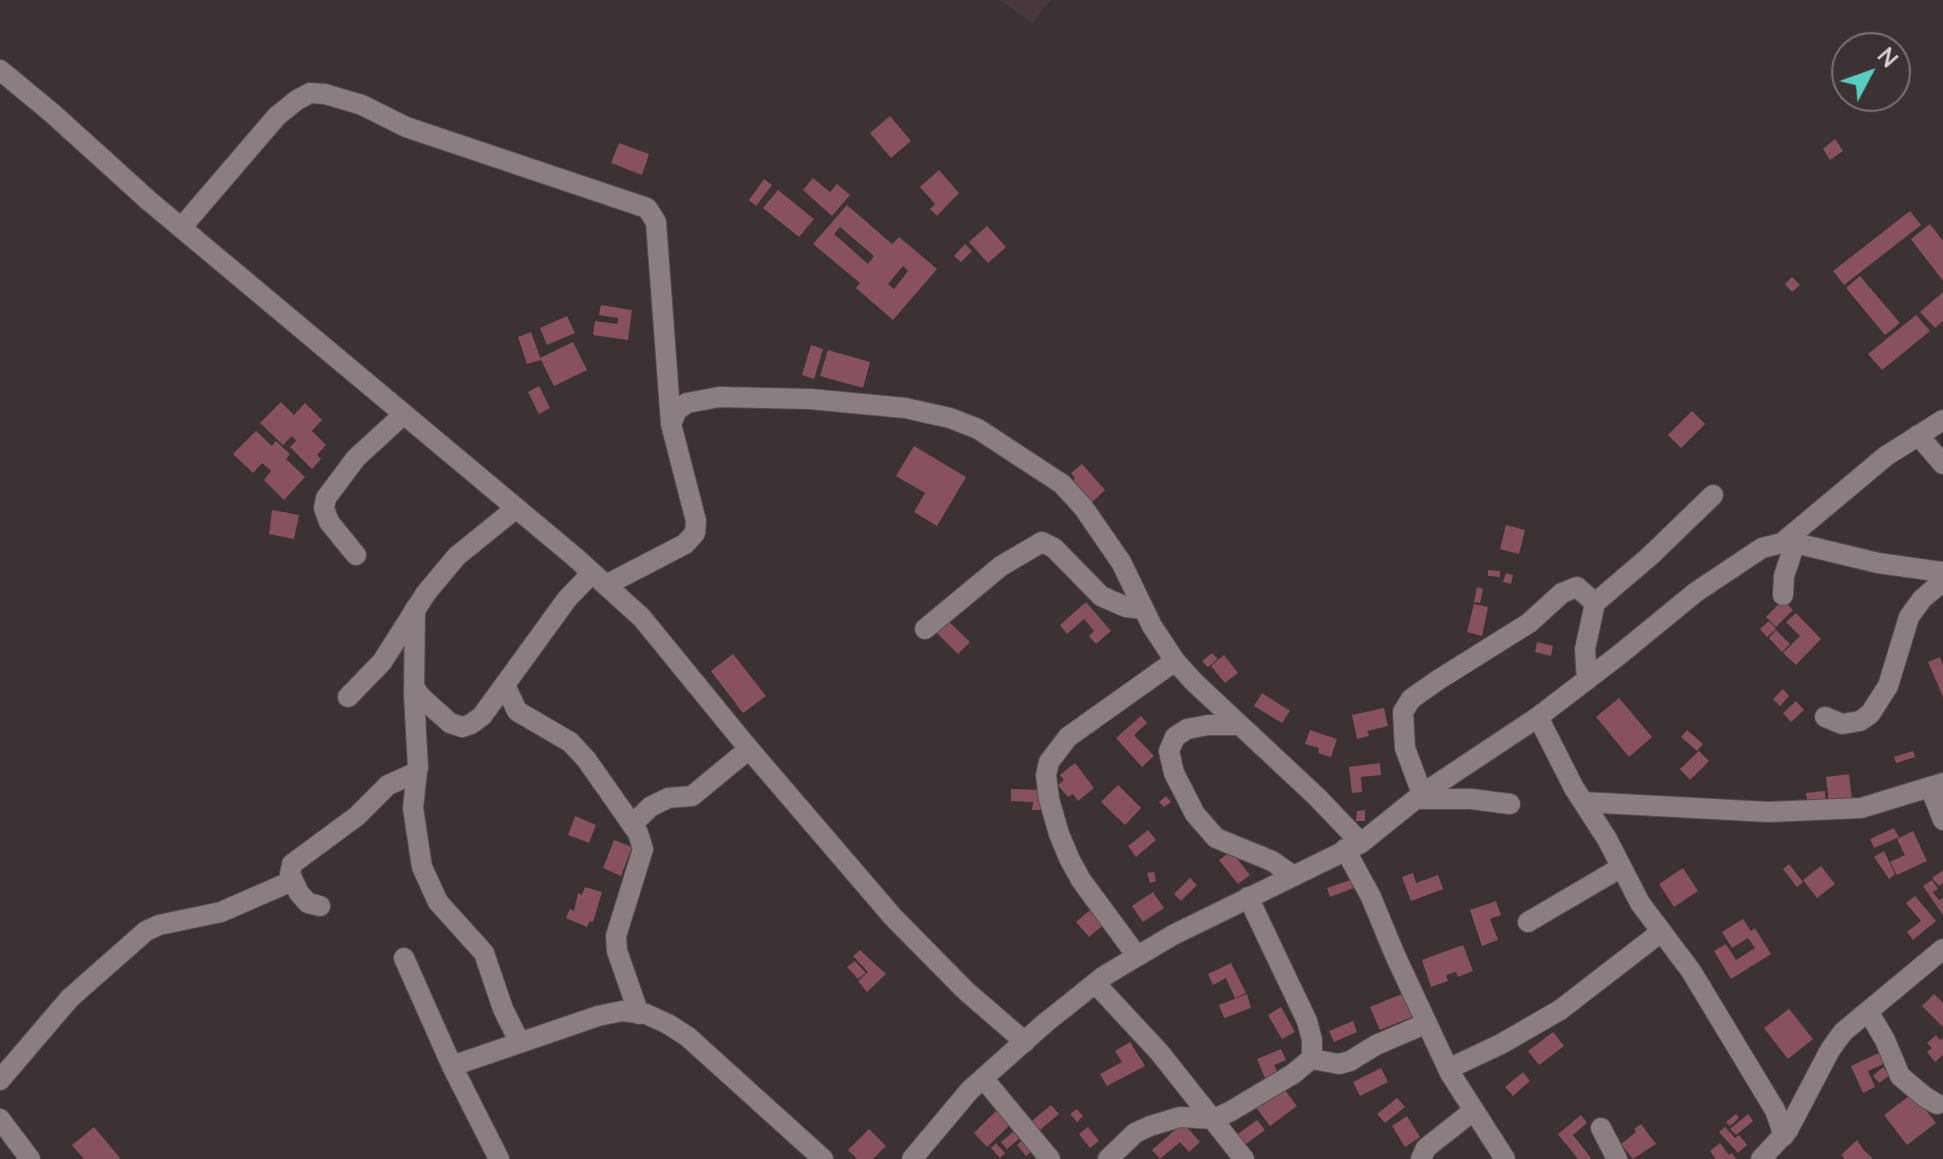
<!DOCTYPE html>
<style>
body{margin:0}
#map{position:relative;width:1943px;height:1159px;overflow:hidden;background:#3c3233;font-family:Lato,sans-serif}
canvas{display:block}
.north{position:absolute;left:1831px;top:32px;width:80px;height:80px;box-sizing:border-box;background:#3c3233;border:2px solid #7b7273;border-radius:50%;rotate:49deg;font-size:22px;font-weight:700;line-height:32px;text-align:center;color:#d9d3d4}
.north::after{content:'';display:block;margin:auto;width:28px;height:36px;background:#57cec2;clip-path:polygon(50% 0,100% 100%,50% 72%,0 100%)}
</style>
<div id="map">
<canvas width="1943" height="1159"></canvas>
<div class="north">N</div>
</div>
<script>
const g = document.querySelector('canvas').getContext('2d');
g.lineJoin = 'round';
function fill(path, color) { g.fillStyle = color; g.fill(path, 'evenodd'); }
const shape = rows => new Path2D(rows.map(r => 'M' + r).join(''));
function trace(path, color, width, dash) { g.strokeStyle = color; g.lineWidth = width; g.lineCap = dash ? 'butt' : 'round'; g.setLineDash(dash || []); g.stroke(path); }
fill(shape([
 [1000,0,1051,0,1032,23]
]), '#4a393c');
fill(shape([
 [890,116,911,141,891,158,870,133],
 [1835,139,1843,151,1830,160,1823,149],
 [619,143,649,154,642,175,611,163],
 [939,170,959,193,937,216,930,209,935,204,920,187],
 [813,178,830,192,837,184,850,195,832,216,803,190],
 [764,179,772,185,756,206,749,200],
 [778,190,814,219,799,237,763,208],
 [847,205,892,244,899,237,937,269,893,320,856,288,860,283,813,244],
 [840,227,874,256,868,264,834,234],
 [903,266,908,271,894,289,888,284],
 [1910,211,1921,225,1844,285,1833,271],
 [1930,224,1943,241,1943,281,1911,239],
 [987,226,1006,247,988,263,969,242],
 [965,244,972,251,961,262,954,256],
 [1860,276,1900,323,1885,335,1846,288],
 [1792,277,1800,285,1792,292,1785,284],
 [1943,292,1943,321,1935,328,1920,312],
 [601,305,632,310,628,340,593,335,595,321,617,324,618,318,599,315],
 [1916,315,1930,331,1882,370,1868,354],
 [567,316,575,333,547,345,540,328],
 [531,332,541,360,527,364,518,337],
 [573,342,587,370,554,386,540,358],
 [811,345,823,349,814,379,802,375],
 [828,350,870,362,863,388,820,376],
 [539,386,550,408,539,414,528,392],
 [281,402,294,415,305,403,322,420,312,431,326,445,317,455,321,459,312,469,290,447,296,441,292,436,283,445,260,423],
 [1692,411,1705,424,1681,448,1668,435],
 [256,431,272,446,276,441,290,454,286,459,305,477,284,500,264,480,271,471,262,463,253,473,233,454],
 [914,446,966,477,937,526,914,512,925,493,896,476],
 [1082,464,1105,490,1090,504,1072,482,1075,478,1071,473],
 [272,510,299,515,294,539,269,534],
 [1506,525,1525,530,1519,554,1500,549],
 [1488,570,1500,571,1500,577,1488,576],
 [1506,573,1513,575,1511,584,1503,582],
 [1477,587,1483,589,1480,603,1474,602],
 [1783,600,1793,610,1776,627,1766,617],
 [1086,602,1111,631,1096,644,1089,636,1094,631,1084,619,1067,634,1060,625],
 [1474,604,1488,607,1482,636,1467,632],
 [1796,613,1821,639,1796,665,1783,653,1800,636,1786,622],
 [944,617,970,642,958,654,933,629],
 [1769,621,1776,629,1767,637,1760,629],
 [1776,630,1790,644,1782,652,1769,638],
 [1537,642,1553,646,1551,656,1535,652],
 [1212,653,1218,659,1208,667,1202,661],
 [733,654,766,696,743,713,711,671],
 [1224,655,1238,673,1225,683,1211,666],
 [1940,657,1943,665,1943,697,1928,662],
 [1783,689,1789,696,1780,706,1773,699],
 [1262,693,1290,711,1282,723,1254,706],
 [1619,698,1652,737,1629,757,1596,717],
 [1796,701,1804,710,1791,722,1783,713],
 [1384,708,1388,726,1367,731,1369,736,1357,739,1352,715],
 [1141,716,1147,723,1134,735,1154,756,1142,767,1116,738],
 [1310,730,1337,739,1331,757,1318,753,1319,748,1305,744],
 [1687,730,1703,744,1697,751,1681,737],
 [1699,751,1709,761,1690,780,1680,769],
 [1913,751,1915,757,1896,763,1894,757],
 [1075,763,1094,788,1078,801,1073,794,1068,797,1058,785,1064,780,1060,775],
 [1380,763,1381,775,1361,777,1362,792,1352,793,1349,767],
 [1849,774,1852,800,1829,803,1826,777],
 [1118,785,1141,808,1125,825,1101,802],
 [1011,789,1044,790,1043,810,1032,810,1033,802,1011,801],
 [1825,791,1826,804,1808,806,1806,793],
 [1166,796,1171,802,1164,807,1159,802],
 [1365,810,1365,821,1356,821,1357,811],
 [575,816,596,825,589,843,568,835],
 [1894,828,1899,837,1874,848,1870,839],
 [1148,830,1156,840,1136,857,1128,846],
 [1913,831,1927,861,1897,875,1890,862,1905,855,1897,839],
 [614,840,632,847,621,876,603,868],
 [1231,851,1250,875,1238,884,1219,860],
 [1884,851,1895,874,1889,879,1874,857],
 [1789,864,1803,882,1797,887,1783,869],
 [1821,866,1835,884,1817,898,1803,880],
 [1683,868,1698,891,1674,907,1659,884],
 [1943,870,1943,883,1939,886,1932,878],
 [1154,872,1156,881,1150,883,1147,873],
 [1413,873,1416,883,1438,875,1443,889,1411,901,1402,877],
 [1190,878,1197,885,1181,901,1174,894],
 [1356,878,1359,886,1330,897,1327,888],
 [1932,880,1938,889,1933,892,1939,900,1943,898,1943,915,1923,886],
 [585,887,602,892,593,922,590,921,587,927,566,918,570,909,574,911,578,893,582,895],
 [1153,892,1164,908,1143,922,1132,906],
 [1915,896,1936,921,1913,940,1907,932,1921,921,1906,903],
 [1496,901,1501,915,1490,919,1498,940,1482,946,1470,910],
 [1096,905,1109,920,1089,937,1076,922],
 [1743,919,1751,931,1755,928,1771,954,1731,979,1714,951,1726,944,1736,960,1755,948,1748,938,1732,948,1722,932],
 [1463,945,1473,971,1458,977,1456,972,1446,975,1448,981,1431,987,1422,960],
 [860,950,886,974,867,992,858,981,868,972,853,956],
 [855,961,866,973,858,979,847,967],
 [1231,963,1246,993,1235,998,1226,978,1213,985,1208,974],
 [1407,992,1417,1015,1380,1030,1370,1007],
 [1247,994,1251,1008,1224,1018,1219,1005],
 [1934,994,1943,1003,1943,1027,1922,1006],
 [1281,1007,1295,1032,1282,1039,1268,1015],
 [1789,1009,1813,1039,1788,1059,1764,1028],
 [1353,1021,1357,1032,1334,1042,1329,1031],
 [1553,1032,1564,1046,1539,1065,1528,1051],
 [1936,1035,1940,1040,1943,1038,1943,1055,1935,1062,1927,1052,1932,1048,1927,1043],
 [1130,1042,1145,1066,1107,1086,1100,1074,1122,1062,1115,1051],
 [1281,1049,1286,1060,1274,1065,1280,1078,1267,1083,1257,1059],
 [1881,1052,1886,1063,1868,1071,1875,1087,1863,1093,1851,1066],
 [1883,1067,1890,1075,1879,1083,1873,1076],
 [1381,1068,1388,1082,1360,1096,1353,1082],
 [1523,1072,1530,1081,1513,1096,1505,1087],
 [1281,1085,1297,1106,1270,1126,1254,1105],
 [1913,1093,1936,1123,1907,1145,1884,1115],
 [1397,1098,1405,1107,1385,1123,1377,1114],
 [1051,1105,1059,1114,1035,1134,1027,1125],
 [1077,1109,1083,1116,1077,1122,1070,1114],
 [996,1111,1010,1125,987,1147,974,1133],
 [1736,1114,1739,1118,1730,1126,1726,1122],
 [1748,1114,1753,1121,1736,1135,1730,1129],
 [1581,1115,1587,1123,1573,1135,1591,1158,1589,1159,1578,1159,1558,1134],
 [1407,1116,1420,1137,1405,1147,1392,1126],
 [1257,1120,1265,1130,1243,1146,1235,1136],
 [1183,1123,1200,1142,1189,1152,1180,1142,1160,1159,1152,1150],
 [1641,1124,1656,1144,1633,1159,1621,1144,1636,1132,1634,1129],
 [94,1127,120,1158,118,1159,84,1159,72,1145],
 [1088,1127,1099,1141,1090,1148,1079,1134],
 [1725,1127,1735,1138,1739,1135,1747,1145,1738,1153,1719,1132],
 [869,1129,886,1146,873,1159,857,1159,848,1150],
 [1013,1132,1019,1139,1007,1149,1001,1142],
 [1022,1140,1032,1151,1026,1156,1017,1145],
 [1857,1140,1863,1149,1873,1159,1845,1159,1841,1155],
 [996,1143,1005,1153,1000,1158,991,1148],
 [1720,1143,1729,1155,1732,1153,1736,1159,1716,1159,1710,1151]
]), '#87515d');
const minor = shape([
 [0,70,52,113,148,200,576,558,642,618,749,749,893,917,966,991,1025,1042],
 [181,228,277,116,297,100,310,93,325,94,362,105,406,127,647,208,656,222,671,424],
 [1918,435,1943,464],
 [1782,543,1886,456,1943,420],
 [356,555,329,522,324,508,326,498,356,458,404,414],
 [606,585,685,544,695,533,696,521,671,424,677,410,687,403,719,397,810,399,905,408,950,418,978,429,1062,484,1083,507,1121,562,1152,626,1175,661,1194,682,1317,797,1361,843],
 [1783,595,1784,576,1795,543],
 [925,629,1001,566,1042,542,1054,548,1101,596,1126,607,1143,609],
 [1587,680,1585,649,1595,603,1650,556,1713,495],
 [505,685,517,711,570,742,586,759,638,833,643,849,616,936,617,951,639,1014],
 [414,687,421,697,450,723,462,727,471,724,482,716,567,599,592,573],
 [348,697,382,662,426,593,457,556,515,509],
 [1538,717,1574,788,1607,839,1640,903,1691,971,1775,1110,1784,1136],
 [1825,717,1842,724,1860,721,1870,714,1888,686,1909,617,1922,599,1943,581],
 [1240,725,1208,725,1187,729,1175,737,1169,751,1174,773,1195,814,1216,838,1272,861,1292,875],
 [417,771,413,808,422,867,438,902,484,953,503,1009,520,1043],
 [1930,787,1943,820],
 [1422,794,1405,748,1403,712,1411,699,1438,680,1529,623,1562,593,1577,587,1595,603],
 [1416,799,1471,799,1510,804],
 [1583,802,1769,812,1861,808,1943,783],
 [632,825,650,807,668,798,692,796,749,749],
 [1345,849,1371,897,1395,955,1450,1073,1505,1159],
 [320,906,308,903,299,893,290,874,292,864,357,816,388,785,415,773,418,768,414,695,415,609],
 [1528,922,1620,868],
 [1137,956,1081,880,1070,860,1059,834,1049,799,1046,775,1049,762,1068,737,1175,661],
 [404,958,452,1066,499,1159],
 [1095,983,1160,1053,1244,1159],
 [1868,1011,1885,1040,1900,1076,1925,1097,1937,1104],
 [1312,1059,1339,1064,1350,1061,1376,1045,1427,1023],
 [452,1066,598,1016,622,1011,646,1014,668,1024,688,1037,823,1159],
 [1448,1069,1501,1044,1560,1010,1661,932],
 [983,1078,1050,1159],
 [0,1080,70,998,146,931,159,925,221,912,292,881],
 [0,1119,30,1159],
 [1601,1128,1617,1159],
 [912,1159,970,1090,1044,1024,1104,976,1173,935,1361,843,1422,794,1538,717,1619,655,1696,592,1762,548,1782,543,1795,543,1878,563,1943,572],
 [1108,1159,1135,1133,1150,1126,1180,1117,1214,1119,1231,1111,1293,1074,1312,1058,1312,1040,1307,1021,1248,897],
 [1421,1159,1426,1148,1473,1111],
 [1761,1159,1788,1130,1830,1050,1843,1032,1943,949]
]);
trace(minor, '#564e4f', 22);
trace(minor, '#8a7e80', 20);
</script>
